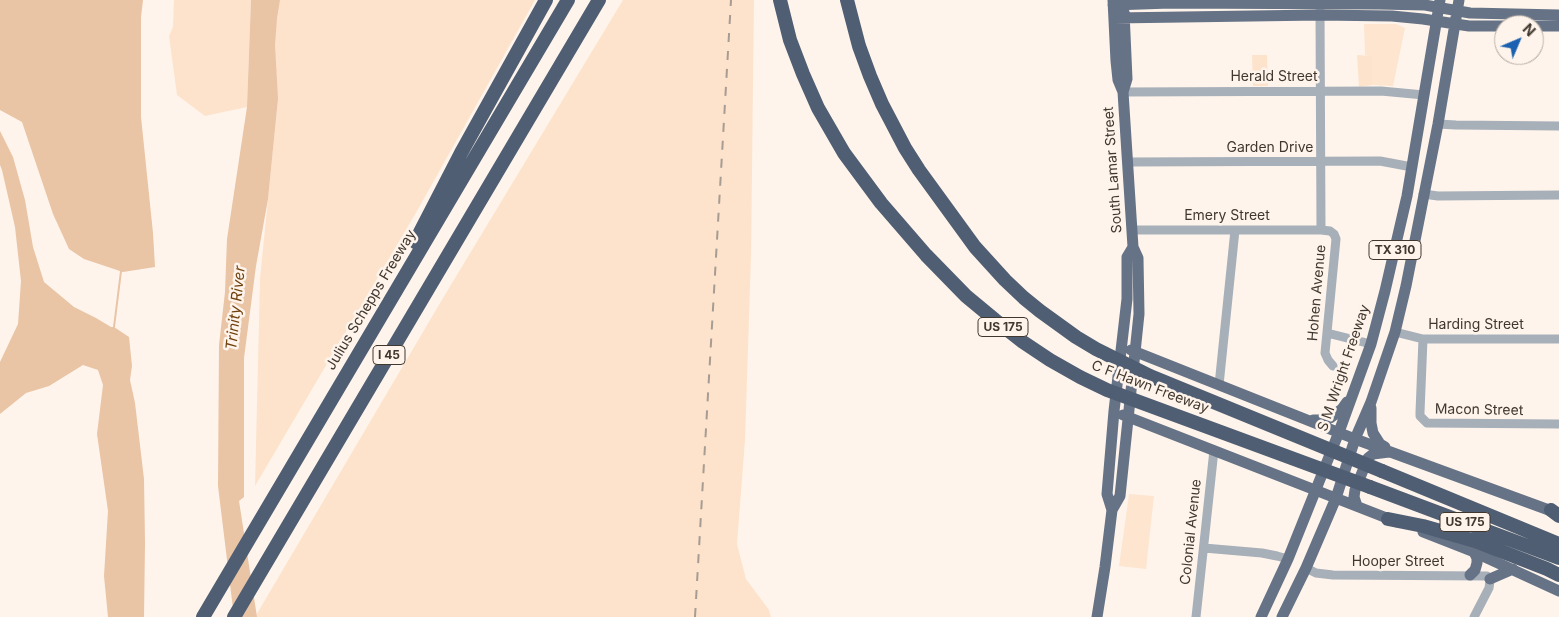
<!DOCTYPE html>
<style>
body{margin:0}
#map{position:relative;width:1559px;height:617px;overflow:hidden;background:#fef4eb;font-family:Inter,sans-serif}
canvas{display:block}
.north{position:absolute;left:1494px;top:15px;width:50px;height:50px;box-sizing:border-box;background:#fef4eb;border:1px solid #b2a89f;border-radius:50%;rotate:45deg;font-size:14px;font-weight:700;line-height:20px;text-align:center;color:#40372e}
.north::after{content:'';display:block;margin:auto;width:18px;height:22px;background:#1b61b1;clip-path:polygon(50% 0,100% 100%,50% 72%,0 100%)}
</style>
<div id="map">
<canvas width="1559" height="617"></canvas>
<div class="north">N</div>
</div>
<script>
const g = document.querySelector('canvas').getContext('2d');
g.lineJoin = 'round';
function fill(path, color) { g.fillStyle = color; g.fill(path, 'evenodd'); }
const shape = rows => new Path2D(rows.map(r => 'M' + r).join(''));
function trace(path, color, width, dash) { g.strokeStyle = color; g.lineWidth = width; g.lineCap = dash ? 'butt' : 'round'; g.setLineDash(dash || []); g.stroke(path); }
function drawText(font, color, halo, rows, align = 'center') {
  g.font = font + ' Inter,sans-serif'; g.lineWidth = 5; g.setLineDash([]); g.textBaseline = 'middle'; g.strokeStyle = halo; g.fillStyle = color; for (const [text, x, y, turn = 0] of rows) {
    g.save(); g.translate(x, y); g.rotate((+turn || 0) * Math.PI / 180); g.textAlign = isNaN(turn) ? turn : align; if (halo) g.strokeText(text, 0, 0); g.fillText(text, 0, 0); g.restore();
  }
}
fill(shape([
 [1364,24,1396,24,1405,28,1393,86,1372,85,1372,57,1365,55],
 [1129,494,1154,496,1146,569,1119,566]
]), '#fde5d0');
fill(shape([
 [174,0,251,0,247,107,205,116,177,95,169,36,173,27],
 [280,0,535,0,417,211,255,486,260,279,278,99,265,61],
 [623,0,754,0,751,257,745,440,737,544,746,579,769,610,771,617,255,617,443,298],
 [1252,55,1267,55,1268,86,1253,86],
 [1357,55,1372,56,1372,85,1359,87]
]), '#fde3cc');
fill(shape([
 [0,0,143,0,141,17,141,117,153,233,155,267,123,272,84,259,69,249,53,214,22,122,0,110],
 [251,0,280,0,277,18,275,45,278,99,268,199,256,266,244,358,244,497,239,501,257,617,234,617,218,486,219,345,225,292,227,239,247,107],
 [0,131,13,157,25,200,33,247,44,282,74,307,96,318,111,327,114,327,129,337,132,366,130,380,135,403,144,479,145,543,144,617,108,617,104,576,108,511,97,434,103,385,98,370,83,365,49,386,26,393,0,414,0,362,18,324,21,281,15,227,2,170,0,165]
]), '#e9c4a5');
trace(shape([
 [114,327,121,271]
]), '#e9c4a5', 2);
trace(shape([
 [1320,10,1321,230],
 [1123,92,1381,91,1424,95],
 [1438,124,1456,125,1559,126],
 [1128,162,1380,161,1412,167],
 [1423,194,1438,196,1559,195],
 [1132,230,1321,230,1330,231,1334,234,1336,239,1325,353,1328,360,1333,366],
 [1395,332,1423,339,1559,339],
 [1327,333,1371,344],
 [1423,339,1420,412,1420,416,1427,423,1559,424],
 [1219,385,1235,230],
 [1204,548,1262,553,1277,556,1288,559],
 [1306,568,1316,573,1333,575,1487,576,1490,581,1489,588,1474,617],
 [1196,617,1214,450]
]), '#a7afb9', 9);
trace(shape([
 [1113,0,1116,61,1118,80,1123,92,1133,247,1138,258,1139,314,1120,496,1112,510,1107,494,1114,411,1127,299,1127,257,1133,247],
 [1113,5,1170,3,1379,4,1425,5,1470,13,1559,15],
 [1114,18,1320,15,1392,16,1423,19,1469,26,1504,26],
 [1534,26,1559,26],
 [1123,92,1127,79,1124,12],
 [1131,350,1355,439,1557,513],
 [1371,408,1371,423,1373,433,1380,444,1385,447],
 [1123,415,1397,522],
 [1313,420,1322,420,1330,418,1342,409,1347,402],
 [1357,506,1354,497,1355,490,1368,458,1373,454,1389,452],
 [1423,532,1474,552,1559,591],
 [1470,575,1475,570,1477,563,1477,558,1474,552],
 [1490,579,1513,569],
 [1097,617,1105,567,1112,510],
 [1261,617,1288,559,1339,432,1371,344,1385,291,1407,196,1440,0],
 [1282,617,1306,568,1336,498,1355,439,1371,402,1395,332,1406,286,1438,124,1459,0]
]), '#667386', 11);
trace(shape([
 [415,242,461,153,546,0],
 [1382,471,1559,544],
 [1370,487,1559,558],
 [1551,510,1559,516],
 [1388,519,1423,526,1475,541,1547,569,1559,575],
 [203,617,568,0],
 [234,617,599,0]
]), '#4f5e73', 14);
trace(shape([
 [695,617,731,0]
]), '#a69c93', 2, [9, 9]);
trace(shape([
 [780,0,790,40,803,74,818,108,844,153,881,203,926,255,966,296,995,320,1023,342,1050,360,1080,377,1107,390,1370,487],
 [847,0,859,46,870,76,882,104,905,148,919,170,975,247,1005,280,1024,298,1040,311,1076,337,1096,349,1150,376,1382,471]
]), '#4f5e73', 14);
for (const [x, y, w] of [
 [1395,250,52],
 [1003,327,50],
 [389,355,32],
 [1465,522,50]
]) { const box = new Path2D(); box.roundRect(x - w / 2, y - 9.5, w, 19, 4); g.fillStyle = '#fef4eb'; g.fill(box); trace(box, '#40372e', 1); }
drawText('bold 12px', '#40372e', null, [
 ["TX 310",1395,250],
 ["US 175",1003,327],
 ["I 45",389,355],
 ["US 175",1465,522]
]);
drawText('14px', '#40372e', '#fef4eb', [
 ["Herald Street",1274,77],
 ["Garden Drive",1270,148],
 ["South Lamar Street",1113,170,-94],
 ["Emery Street",1227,216],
 ["Hohen Avenue",1317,293,-85],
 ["Julius Schepps Freeway",371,300,-59],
 ["Harding Street",1476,325],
 ["S M Wright Freeway",1344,368,-71],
 ["C F Hawn Freeway",1150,387,21],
 ["Macon Street",1479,410,1],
 ["Colonial Avenue",1191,532,-84],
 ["Hooper Street",1398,562]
]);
drawText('italic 15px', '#6f400c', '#fef4eb', [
 ["Trinity River",236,308,-84]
]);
</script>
